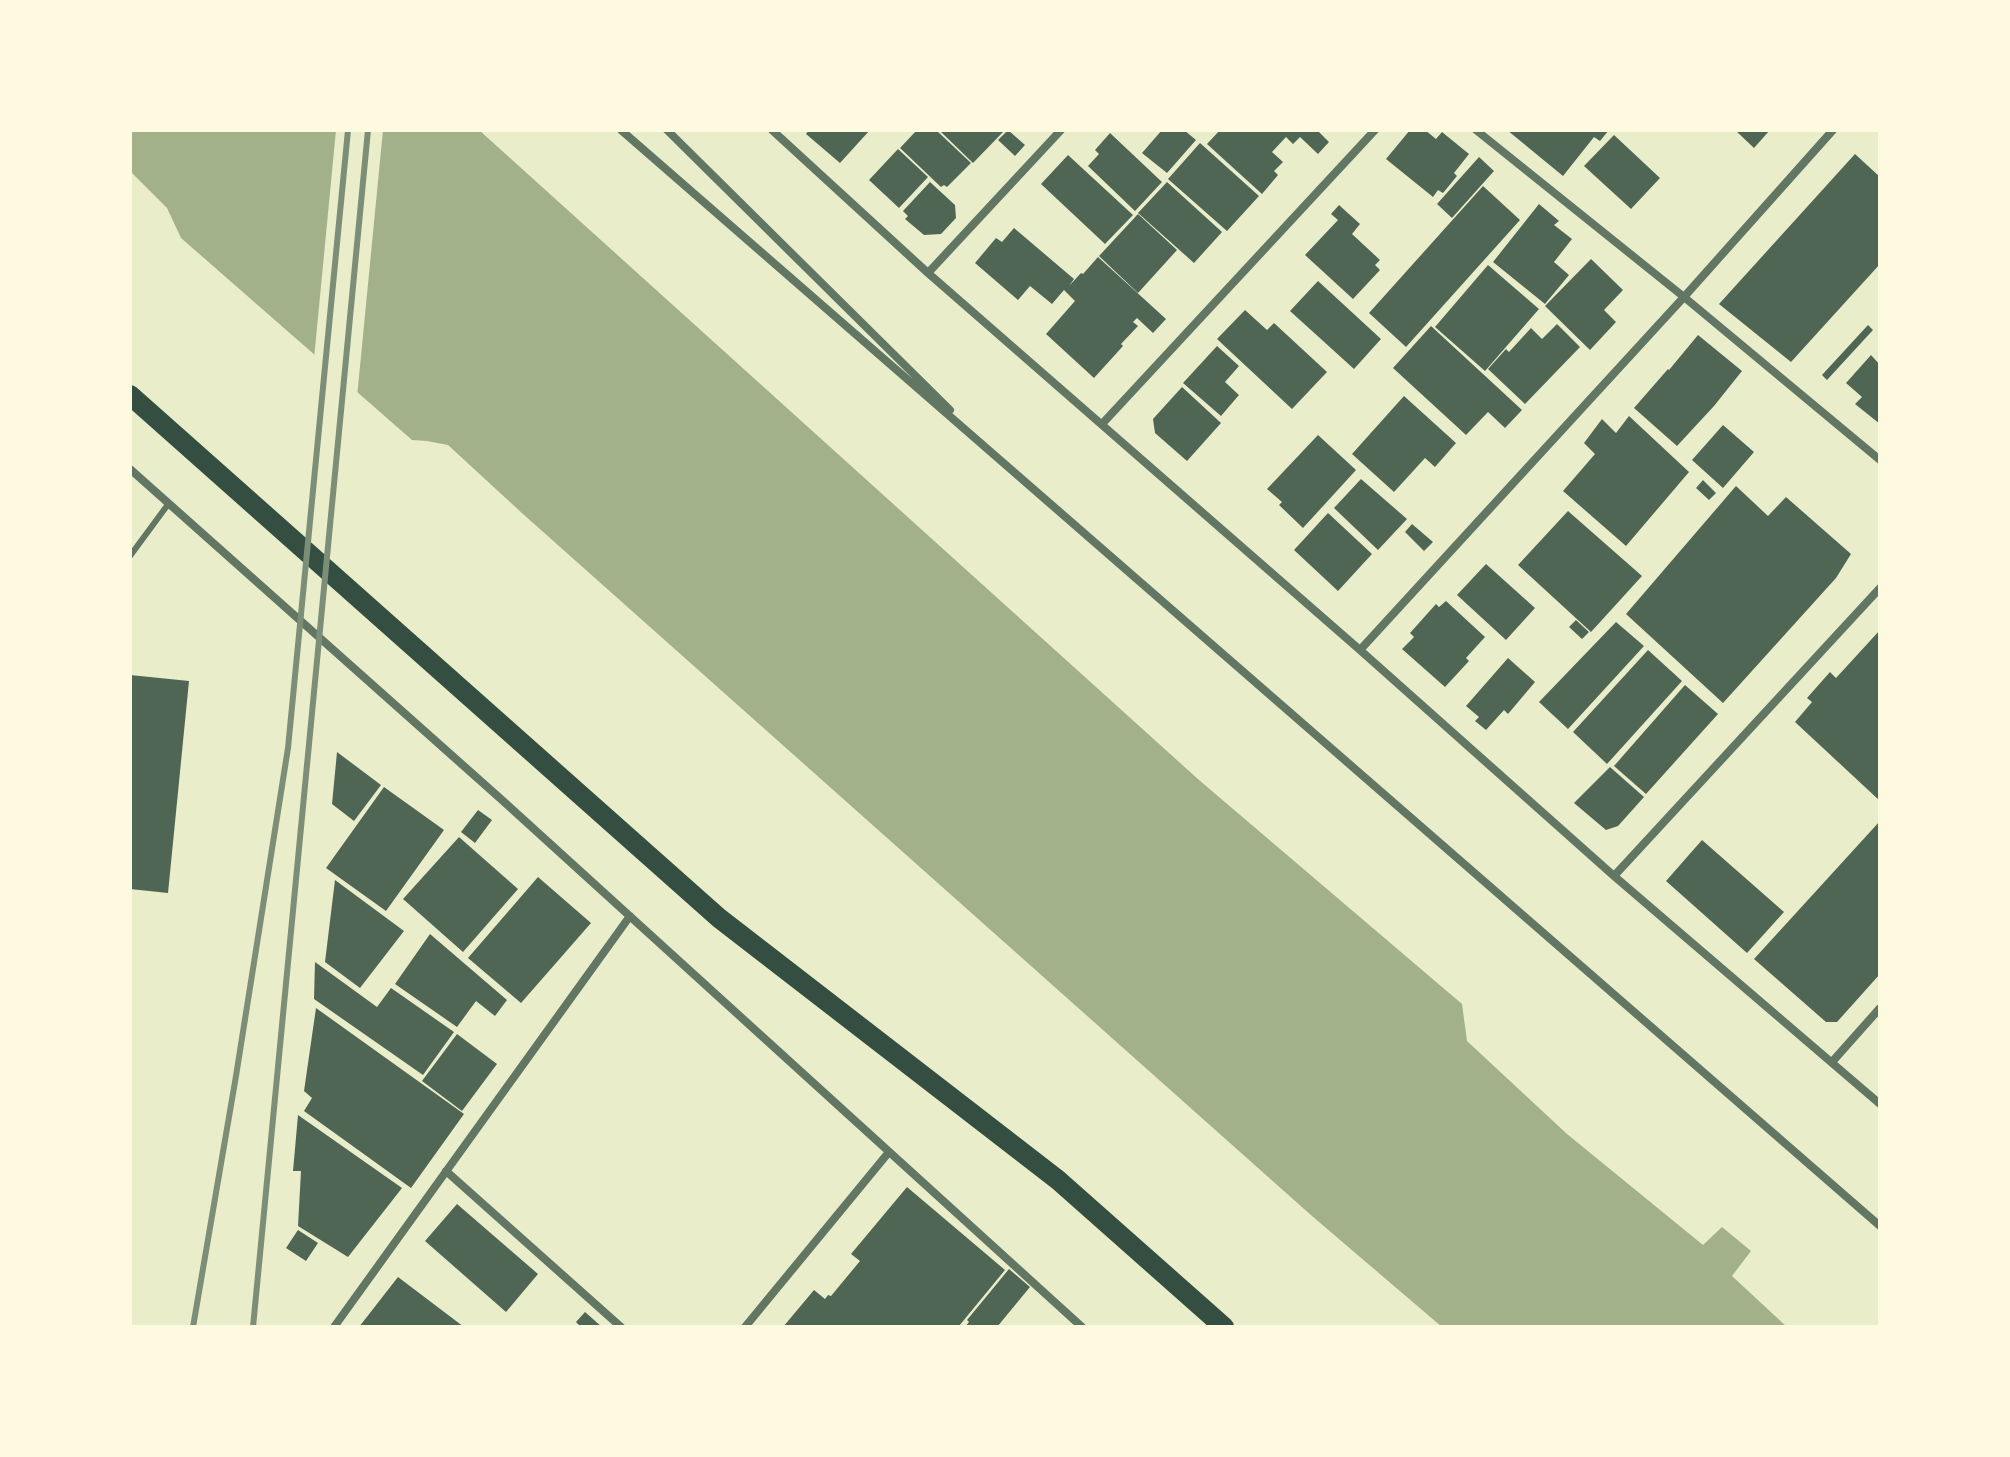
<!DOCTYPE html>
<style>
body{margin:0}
#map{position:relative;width:2010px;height:1457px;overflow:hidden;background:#e9edc9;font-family:Poppins,sans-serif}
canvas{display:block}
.frame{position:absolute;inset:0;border:132px solid #fefae0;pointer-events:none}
</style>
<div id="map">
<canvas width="2010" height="1457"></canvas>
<div class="frame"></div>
</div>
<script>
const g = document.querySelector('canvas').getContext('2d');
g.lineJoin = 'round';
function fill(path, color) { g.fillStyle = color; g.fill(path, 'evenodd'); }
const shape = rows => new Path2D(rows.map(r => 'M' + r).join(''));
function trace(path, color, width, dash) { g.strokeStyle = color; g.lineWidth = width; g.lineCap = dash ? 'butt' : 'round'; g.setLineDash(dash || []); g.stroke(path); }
fill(shape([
 [130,130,479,130,1199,780,1462,1004,1467,1041,1567,1134,1703,1245,1722,1227,1751,1251,1732,1276,1787,1327,1442,1327,1312,1216,523,514,448,445,427,441,412,440,181,238,167,208,130,171]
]), '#a3b18a');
fill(shape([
 [336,130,383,130,357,397,314,359]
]), '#e9edc9');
fill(shape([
 [809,130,870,130,840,163,806,134],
 [917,130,936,130,971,163,947,187,944,185,941,187,900,148],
 [939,130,1005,130,973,163],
 [1008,130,1025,145,1015,156,998,140],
 [1162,130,1184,130,1196,140,1167,173,1142,153],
 [1220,130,1317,130,1329,142,1318,154,1300,137,1293,144,1286,137,1272,152,1283,162,1274,171,1278,175,1262,194,1207,144],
 [1410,130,1425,130,1436,139,1442,132,1469,154,1454,173,1457,176,1443,193,1438,190,1433,197,1386,159],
 [1507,130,1609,130,1600,141,1594,137,1563,176],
 [1735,130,1770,130,1754,148],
 [1110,133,1162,182,1135,211,1088,166,1099,154,1095,150],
 [1614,135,1660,178,1631,209,1584,166],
 [1200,143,1259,196,1227,231,1168,179],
 [898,149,928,177,899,208,869,180],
 [1855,154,1880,177,1880,264,1791,362,1719,304],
 [1068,155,1133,215,1105,244,1041,184],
 [1479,157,1494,171,1452,218,1437,204],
 [930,182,955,205,956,218,941,234,924,235,905,219,908,216,903,211],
 [1167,182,1222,232,1194,263,1138,213],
 [1483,186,1520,220,1406,347,1369,313],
 [1539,204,1559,221,1554,225,1572,239,1554,262,1569,275,1545,304,1493,262],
 [1339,205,1360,224,1352,234,1380,260,1375,265,1380,270,1353,299,1305,255,1338,220,1331,214],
 [1138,214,1177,250,1138,293,1099,256],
 [1014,228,1074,279,1069,286,1081,273,1083,274,1098,257,1166,319,1153,333,1137,318,1133,322,1138,326,1121,344,1123,346,1094,378,1046,334,1075,301,1064,290,1052,304,1030,286,1018,300,975,263,996,238,1002,242],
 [1591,259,1623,290,1604,310,1616,322,1590,350,1545,306],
 [1488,265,1539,309,1485,371,1435,327],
 [1318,281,1381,339,1354,369,1290,311],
 [1245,310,1267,330,1274,323,1327,372,1292,409,1217,339],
 [1557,324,1580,347,1525,404,1488,369,1506,349,1509,352,1531,328,1542,339],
 [1868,325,1873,330,1827,380,1822,375],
 [1431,326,1522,410,1505,428,1488,412,1466,435,1393,368],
 [1698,335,1742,371,1714,406,1677,446,1634,408,1668,369,1669,370],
 [1217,346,1239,366,1225,382,1239,395,1221,416,1183,383],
 [1871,355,1880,365,1880,424,1855,404,1862,397,1846,383],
 [1182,387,1221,423,1187,461,1155,433,1153,419],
 [1404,396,1456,443,1435,467,1425,458,1394,492,1352,454],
 [1629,416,1689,472,1626,546,1563,491,1595,454,1584,443,1602,419,1616,433],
 [1723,425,1754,452,1723,488,1692,460],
 [1318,435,1356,470,1303,528,1279,505,1282,502,1267,489],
 [1361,479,1407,519,1378,550,1334,508],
 [1703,480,1716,493,1709,500,1696,488],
 [1736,486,1768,516,1786,497,1851,554,1836,578,1723,703,1626,614],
 [1568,511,1642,576,1591,632,1518,565],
 [1328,513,1372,554,1338,591,1294,550],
 [1412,524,1433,542,1424,551,1405,532],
 [1486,564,1535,608,1506,640,1457,595],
 [1446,601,1485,637,1466,658,1469,661,1445,687,1402,649,1414,637,1410,633,1436,604,1439,607],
 [1576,620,1589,632,1582,639,1569,627],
 [1616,622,1644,646,1568,729,1539,702],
 [1880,630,1880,801,1795,722,1812,702,1807,698,1830,672,1836,678],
 [1648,650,1682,681,1607,764,1573,732],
 [1508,658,1535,682,1508,714,1504,710,1486,730,1475,721,1479,717,1466,706],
 [130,675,189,681,168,893,130,889],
 [1685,685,1718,714,1646,794,1614,766],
 [337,752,381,785,354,821,332,804],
 [1610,767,1644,797,1618,826,1606,830,1574,803],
 [384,787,444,830,386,911,326,868],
 [478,810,492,820,475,843,461,832],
 [1880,821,1880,974,1837,1022,1826,1022,1754,959],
 [459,837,518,889,463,952,403,899],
 [1702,840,1784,912,1747,953,1666,881],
 [538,877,591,923,521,1003,468,958],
 [335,880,404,931,360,988,325,962],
 [430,934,507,1000,495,1016,476,1001,457,1027,395,984],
 [315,962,377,1007,391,988,454,1032,423,1075,314,999],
 [316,1008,464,1114,411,1188,304,1111,312,1098,304,1091],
 [457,1034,497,1064,462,1111,422,1081],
 [298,1115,402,1188,348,1257,298,1226,301,1171,293,1171],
 [907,1187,1005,1270,959,1326,783,1327,814,1290,825,1299,828,1295,831,1296,860,1261,851,1254],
 [457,1204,538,1274,506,1312,425,1241],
 [298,1230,318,1243,306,1261,286,1248],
 [1009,1269,1030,1287,997,1327,965,1327,969,1322,967,1320],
 [398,1277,464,1327,359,1327],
 [585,1312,602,1327,581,1327,576,1322]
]), '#4f6655');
trace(shape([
 [130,556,169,503]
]), '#617663', 6);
trace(shape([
 [621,130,1880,1226],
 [667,130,950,410],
 [772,130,928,273,1360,650,1614,876,1880,1104],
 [1476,130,1684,297,1880,460],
 [928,273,1061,130],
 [1102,424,1375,130],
 [130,469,502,800,1082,1327],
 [1360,650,1684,297,1833,130],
 [1614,876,1880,588],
 [1832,1062,1880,1008],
 [446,1171,621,1327],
 [334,1327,630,916],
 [745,1327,889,1152]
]), '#617663', 8);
trace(shape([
 [130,395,719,918,1058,1180,1224,1327]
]), '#344e41', 20);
trace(shape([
 [193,1327,236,1076,288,748,348,130],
 [253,1327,368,130]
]), '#7c8e77', 6);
</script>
